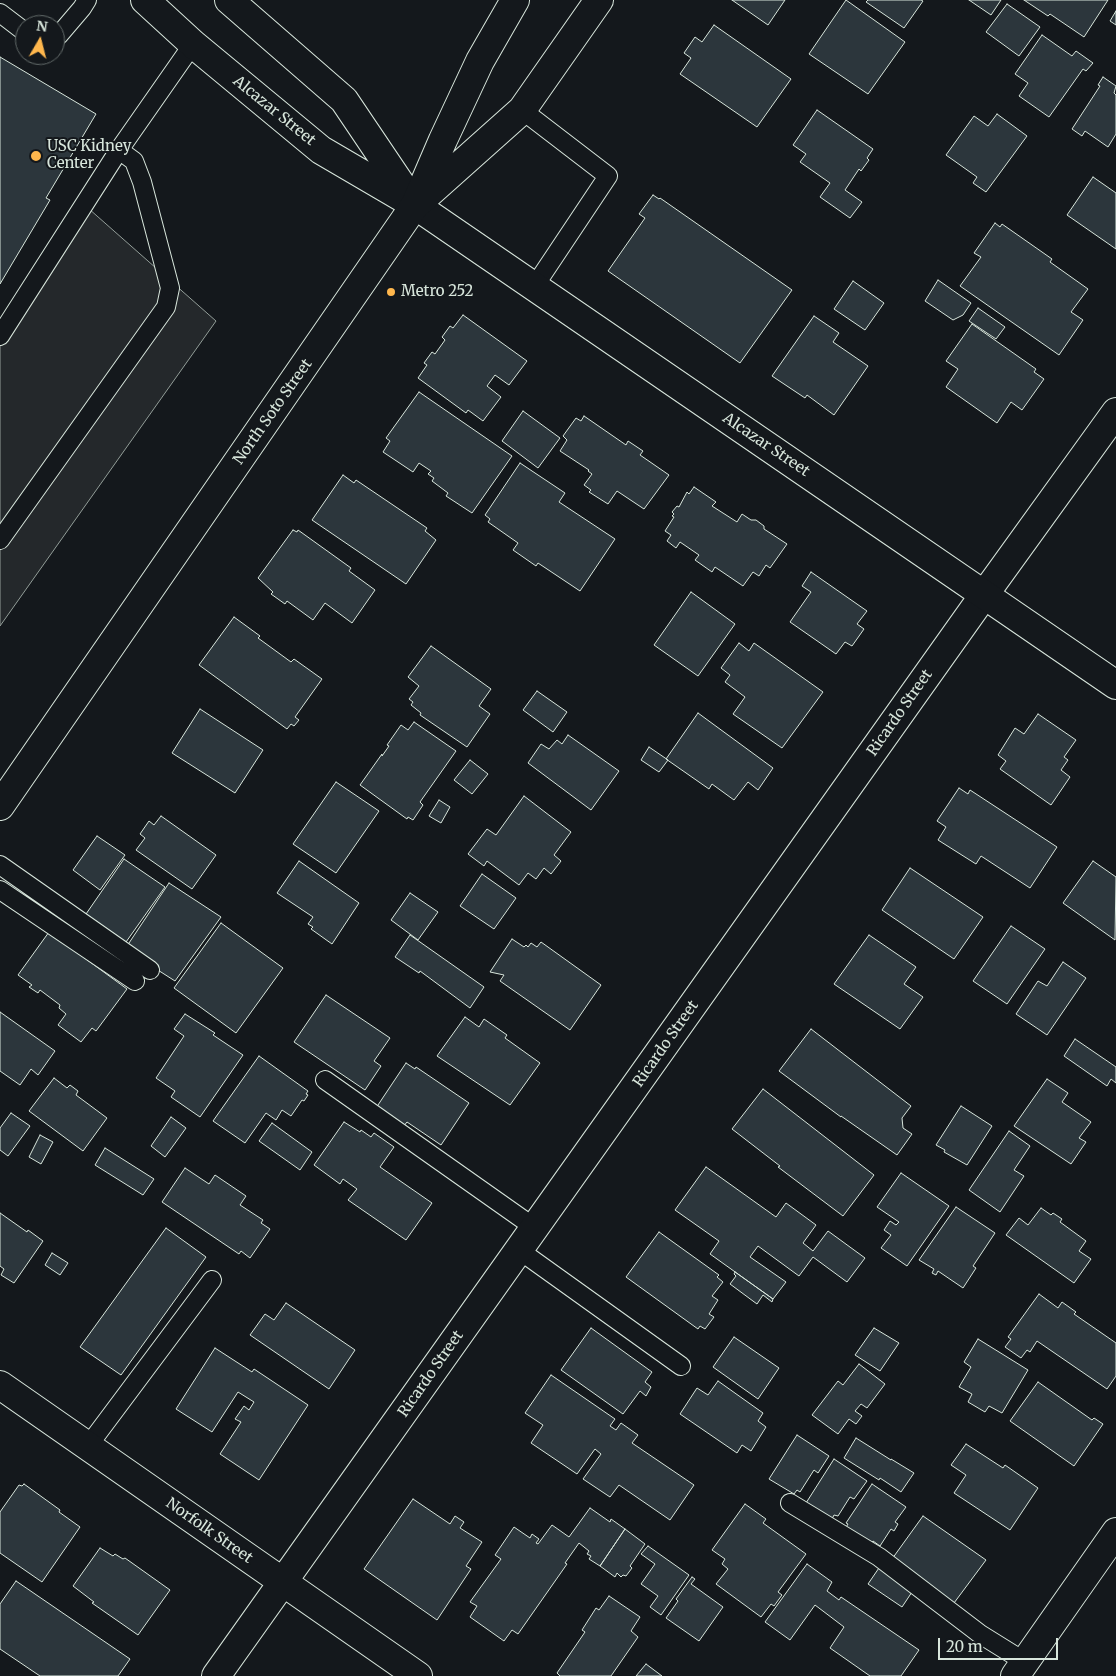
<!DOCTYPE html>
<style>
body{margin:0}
#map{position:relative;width:1116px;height:1676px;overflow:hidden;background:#14181c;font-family:Merriweather,serif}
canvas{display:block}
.north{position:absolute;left:15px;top:15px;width:50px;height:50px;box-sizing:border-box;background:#14181c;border:1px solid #626a69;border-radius:50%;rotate:8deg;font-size:14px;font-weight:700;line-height:20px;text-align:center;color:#d8e6dc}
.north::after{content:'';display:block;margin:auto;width:18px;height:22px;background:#ffb74d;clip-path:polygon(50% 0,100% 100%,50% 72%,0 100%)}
.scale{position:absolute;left:938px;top:1638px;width:120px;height:22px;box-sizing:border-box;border:2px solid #d8e6dc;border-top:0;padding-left:6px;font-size:15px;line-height:18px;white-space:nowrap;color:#d8e6dc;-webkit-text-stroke:4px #14181c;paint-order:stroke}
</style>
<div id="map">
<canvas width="1116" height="1676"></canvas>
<div class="north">N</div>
<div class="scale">20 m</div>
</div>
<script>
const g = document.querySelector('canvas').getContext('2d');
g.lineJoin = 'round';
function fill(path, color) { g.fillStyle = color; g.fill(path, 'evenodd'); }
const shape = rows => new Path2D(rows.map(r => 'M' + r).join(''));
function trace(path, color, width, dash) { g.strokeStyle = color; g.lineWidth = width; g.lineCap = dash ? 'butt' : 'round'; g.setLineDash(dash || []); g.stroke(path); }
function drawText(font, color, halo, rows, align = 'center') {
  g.font = font + ' Merriweather,serif'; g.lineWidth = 4; g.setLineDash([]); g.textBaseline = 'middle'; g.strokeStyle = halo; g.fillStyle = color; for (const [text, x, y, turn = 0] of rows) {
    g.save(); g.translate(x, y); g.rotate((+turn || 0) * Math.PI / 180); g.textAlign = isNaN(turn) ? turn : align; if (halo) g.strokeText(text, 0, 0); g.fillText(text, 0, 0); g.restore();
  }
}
const parking = shape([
 [80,201,216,321,0,626,0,323,80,201]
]);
fill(parking, '#24282b');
trace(parking, '#939e99', 1);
const building = shape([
 [732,0,785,0,768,25,732,0],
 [846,0,905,42,868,94,809,54,846,0],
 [868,0,921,0,923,1,904,28,866,2,868,0],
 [969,0,1001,0,991,15,969,0],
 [1024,0,1108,0,1084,37,1050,14,1048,16,1024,0],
 [1007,4,1040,27,1019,56,986,32,1007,4],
 [1116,11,1116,25,1110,21,1116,11],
 [714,25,791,79,757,127,680,74,691,58,684,53,695,37,702,42,714,25],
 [1042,35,1072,56,1076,51,1093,63,1086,71,1083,69,1049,117,1019,96,1028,83,1015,74,1042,35],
 [0,57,96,114,46,198,50,200,0,284,0,57],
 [1103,77,1116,86,1114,93,1116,95,1116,134,1108,147,1085,131,1082,136,1072,129,1100,86,1098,85,1103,77],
 [817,110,873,149,867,158,869,160,861,171,859,169,845,190,862,202,850,218,820,197,830,183,800,162,806,154,793,145,817,110],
 [997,114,1027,136,986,192,973,183,977,177,946,155,974,116,988,126,997,114],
 [1093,177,1116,193,1116,249,1067,215,1093,177],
 [653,195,659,199,660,198,792,290,740,363,608,271,645,218,639,214,653,195],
 [995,223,1000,227,1002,224,1052,259,1050,262,1088,289,1071,312,1083,320,1059,355,960,286,981,257,974,253,995,223],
 [938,280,971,303,963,315,953,320,925,301,938,280],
 [853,281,884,303,865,330,834,309,853,281],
 [978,308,1005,327,996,339,969,321,978,308],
 [463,315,527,361,509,385,495,375,487,386,501,397,483,421,468,410,466,413,418,378,427,365,424,363,432,352,435,354,445,340,442,337,450,326,453,328,463,315],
 [814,316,839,333,833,342,868,366,834,415,807,395,805,398,772,376,814,316],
 [972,324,1036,369,1034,372,1044,379,1022,410,1011,402,997,423,946,387,958,369,946,361,972,324],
 [419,392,512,456,472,513,446,496,448,493,432,481,434,478,428,474,431,471,419,463,413,472,383,452,390,441,386,438,419,392],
 [523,411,560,438,538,468,502,441,523,411],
 [584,416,626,445,628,441,643,451,640,455,669,475,644,509,617,491,608,504,589,492,591,490,584,485,592,474,588,471,589,470,560,451,567,440,563,436,576,418,581,421,584,416],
 [520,463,565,493,559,502,615,539,580,591,538,563,536,566,513,550,518,543,488,522,490,519,485,515,520,463],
 [343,475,354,483,356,480,427,528,425,531,436,540,406,584,312,520,343,475],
 [694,487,716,502,712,506,737,522,742,514,751,520,756,520,764,526,764,529,787,544,770,568,766,565,759,576,753,572,743,586,715,567,712,572,695,560,699,555,680,542,676,548,667,541,671,535,665,531,674,517,672,516,674,514,672,512,677,506,679,507,687,492,689,494,694,487],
 [293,530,297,532,298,530,351,568,349,571,375,590,352,623,325,603,313,620,287,601,285,604,271,594,273,592,258,578,293,530],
 [811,572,867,611,857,624,864,629,852,646,845,642,836,654,790,622,811,592,802,586,811,572],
 [691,592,735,624,698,676,654,645,691,592],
 [234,617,260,636,258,638,291,662,294,659,322,679,295,717,299,720,294,726,291,724,287,729,199,665,234,617],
 [739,643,749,651,754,643,823,692,782,748,733,714,745,697,725,682,730,675,721,668,739,643],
 [431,646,491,689,479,706,490,714,467,747,420,715,421,713,411,705,413,702,409,699,419,686,408,677,431,646],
 [537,691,567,712,553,732,523,710,537,691],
 [200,709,263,750,235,793,172,753,200,709],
 [698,713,773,768,758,790,748,782,734,800,712,784,709,789,666,759,698,713],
 [1038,714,1076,740,1064,757,1068,760,1061,770,1070,777,1051,805,1000,769,1006,761,998,755,1015,728,1024,734,1038,714],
 [414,722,456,751,420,802,423,805,413,820,408,817,407,819,360,785,382,754,382,756,389,746,387,745,401,725,408,730,414,722],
 [568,735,619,771,591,810,528,763,541,744,549,749,557,740,562,744,568,735],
 [649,747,668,760,659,772,641,760,649,747],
 [470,760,488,774,472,794,454,780,470,760],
 [336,782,379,811,336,873,293,844,336,782],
 [959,788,968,794,970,790,1057,847,1030,888,981,856,976,864,938,840,946,827,937,821,959,788],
 [524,796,571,832,554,855,561,861,551,874,544,868,536,879,528,873,519,885,487,861,484,866,468,854,487,829,496,835,524,796],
 [439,800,450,807,441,823,429,816,439,800],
 [161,816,216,855,192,889,136,850,145,838,140,834,149,821,154,825,161,816],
 [97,836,125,855,100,890,73,870,97,836],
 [124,859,165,887,126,942,86,914,124,859],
 [299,861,359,903,332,944,311,929,313,927,308,924,313,917,277,893,299,861],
 [1093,861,1116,877,1115,940,1063,903,1093,861],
 [910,868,983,917,954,959,882,910,910,868],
 [482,874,516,898,494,929,460,906,482,874],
 [169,883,221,917,175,981,125,949,169,883],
 [410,893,438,912,418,940,391,920,410,893],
 [221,923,283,968,236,1033,174,988,221,923],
 [1011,926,1045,949,1007,1004,973,981,1011,926],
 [49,932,127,989,96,1031,92,1028,81,1042,58,1025,66,1014,59,1008,60,1005,40,990,38,993,29,987,32,985,18,975,49,932],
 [410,935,484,987,470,1008,420,971,419,973,395,957,410,935],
 [869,935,916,967,904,984,923,997,900,1029,834,984,869,935],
 [512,939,524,947,526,945,528,947,531,943,537,947,541,942,601,985,570,1030,500,981,504,975,490,972,512,939],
 [1063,962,1086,978,1047,1035,1016,1014,1038,981,1047,986,1063,962],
 [326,995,390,1038,374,1061,381,1066,365,1090,294,1042,326,995],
 [0,1012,55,1051,38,1075,31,1069,20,1085,0,1071,0,1012],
 [185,1014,215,1033,213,1035,243,1055,200,1117,171,1097,175,1091,156,1078,184,1036,174,1029,185,1014],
 [465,1017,479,1027,484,1019,507,1035,505,1038,540,1063,510,1105,437,1056,465,1017],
 [811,1029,911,1106,902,1118,903,1128,912,1134,897,1155,841,1116,841,1117,779,1071,811,1029],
 [1075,1039,1116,1067,1116,1083,1111,1079,1107,1086,1064,1056,1075,1039],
 [259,1056,308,1091,306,1094,308,1095,304,1101,302,1100,291,1116,282,1110,276,1120,266,1113,245,1143,213,1121,259,1056],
 [406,1063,415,1069,416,1067,469,1103,441,1145,407,1122,403,1127,374,1111,406,1063],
 [54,1078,67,1088,70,1085,78,1091,76,1095,107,1118,83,1151,29,1111,54,1078],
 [1047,1079,1068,1093,1062,1102,1091,1122,1079,1138,1086,1142,1071,1164,1014,1126,1047,1079],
 [763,1089,874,1175,843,1216,778,1167,780,1166,732,1129,763,1089],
 [961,1106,992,1126,967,1165,944,1152,945,1150,936,1145,961,1106],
 [11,1113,30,1126,8,1156,0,1150,0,1128,11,1113],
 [171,1117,186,1128,165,1157,151,1146,171,1117],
 [344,1122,360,1132,361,1130,371,1137,374,1133,394,1147,380,1167,432,1203,406,1240,348,1200,357,1189,343,1179,340,1184,314,1165,344,1122],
 [272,1123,312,1152,300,1170,259,1141,272,1123],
 [1009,1131,1030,1146,1014,1170,1024,1176,1000,1212,969,1190,1009,1131],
 [40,1135,53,1142,41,1164,29,1157,40,1135],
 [105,1148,154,1179,143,1195,95,1165,105,1148],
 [706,1167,776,1217,786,1203,816,1225,803,1243,813,1251,828,1231,865,1258,847,1282,813,1257,799,1276,758,1246,750,1257,786,1282,773,1299,710,1254,719,1241,675,1210,706,1167],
 [185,1168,209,1184,215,1175,246,1196,240,1205,263,1220,261,1223,270,1229,250,1258,241,1251,239,1254,162,1202,185,1168],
 [901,1173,949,1206,907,1266,881,1248,891,1235,884,1230,890,1221,896,1225,899,1222,877,1207,901,1173],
 [956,1207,995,1233,973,1266,976,1268,963,1288,938,1271,936,1275,932,1273,934,1269,919,1260,956,1207],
 [1041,1208,1051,1215,1053,1213,1062,1219,1060,1222,1086,1241,1079,1251,1091,1259,1074,1283,1006,1235,1019,1218,1028,1225,1041,1208],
 [0,1213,27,1232,28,1230,43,1241,14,1283,1,1275,4,1269,0,1266,0,1213],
 [166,1228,206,1257,121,1375,80,1347,166,1228],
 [659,1232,719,1275,717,1277,723,1282,712,1296,718,1300,709,1314,714,1317,705,1329,700,1326,698,1329,626,1277,659,1232],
 [52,1253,68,1263,60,1275,45,1265,52,1253],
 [735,1272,773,1299,772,1302,763,1295,757,1304,730,1284,736,1276,734,1274,735,1272],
 [1039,1294,1058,1308,1062,1302,1076,1312,1074,1314,1116,1343,1116,1376,1107,1389,1037,1341,1030,1352,1027,1350,1021,1358,1005,1347,1011,1339,1008,1337,1039,1294],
 [286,1303,355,1350,329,1389,250,1335,265,1314,274,1320,286,1303],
 [591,1328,652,1372,645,1382,651,1387,646,1396,640,1391,623,1414,561,1370,591,1328],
 [874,1328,899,1343,880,1371,855,1355,874,1328],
 [734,1337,779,1368,758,1399,713,1367,734,1337],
 [978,1339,1028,1370,1002,1413,989,1406,985,1412,968,1402,972,1394,959,1387,971,1367,964,1362,978,1339],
 [215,1348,252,1372,254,1369,308,1405,259,1480,220,1454,241,1422,235,1419,244,1406,249,1410,254,1402,238,1392,212,1432,176,1409,215,1348],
 [859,1364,885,1384,867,1408,861,1404,855,1411,862,1416,856,1424,849,1419,838,1434,812,1415,838,1381,843,1385,859,1364],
 [551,1375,615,1419,610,1426,616,1430,621,1423,638,1435,632,1443,694,1485,670,1520,619,1485,610,1497,583,1479,601,1454,595,1449,577,1474,531,1443,543,1425,525,1413,551,1375],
 [718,1381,763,1413,758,1421,766,1427,751,1451,742,1445,737,1453,680,1414,697,1388,708,1395,718,1381],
 [1038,1382,1092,1420,1094,1418,1103,1424,1074,1466,1010,1421,1038,1382],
 [797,1435,829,1456,818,1473,814,1470,800,1492,797,1490,794,1494,769,1479,797,1435],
 [856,1438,891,1460,891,1459,914,1473,901,1492,880,1478,879,1480,844,1458,856,1438],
 [966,1444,1003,1468,1005,1465,1038,1488,1010,1530,954,1493,966,1475,951,1465,966,1444],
 [834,1459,867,1481,854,1499,850,1497,838,1516,834,1515,832,1519,806,1503,834,1459],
 [24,1484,60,1510,59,1512,80,1527,42,1582,0,1553,0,1512,19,1485,22,1486,24,1484],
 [872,1484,906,1507,895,1522,898,1524,894,1531,891,1529,880,1546,873,1541,869,1546,845,1529,848,1524,846,1523,872,1484],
 [413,1499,450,1524,455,1516,464,1522,460,1528,482,1542,466,1566,471,1569,437,1620,364,1569,413,1499],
 [745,1504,766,1519,763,1523,806,1554,778,1592,782,1595,774,1606,771,1604,761,1617,716,1584,728,1569,722,1564,725,1559,712,1550,745,1504],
 [590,1508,610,1522,611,1519,625,1529,600,1566,589,1559,591,1556,587,1554,589,1551,579,1543,565,1563,567,1564,518,1634,512,1630,504,1641,470,1617,477,1606,470,1602,501,1559,495,1555,514,1527,530,1538,532,1534,539,1539,536,1543,538,1544,552,1525,569,1537,590,1508],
 [923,1516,986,1560,954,1603,892,1559,923,1516],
 [625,1529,645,1544,630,1566,632,1568,626,1576,623,1575,621,1577,617,1573,615,1577,600,1566,625,1529],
 [648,1546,689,1575,661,1615,650,1607,658,1596,641,1584,655,1564,641,1554,648,1546],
 [100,1548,113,1556,115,1554,123,1559,125,1558,170,1590,138,1635,92,1603,94,1602,73,1586,100,1548],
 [807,1564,832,1582,827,1591,839,1600,841,1597,919,1650,901,1676,870,1676,830,1648,844,1627,815,1605,790,1640,765,1622,807,1564],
 [881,1565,914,1589,902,1607,868,1584,881,1565],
 [692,1577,695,1579,691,1584,723,1607,699,1641,666,1618,678,1601,676,1599,692,1577],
 [16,1581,130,1659,118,1676,40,1676,0,1649,0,1604,16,1581],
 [609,1596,640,1617,631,1631,638,1637,611,1676,560,1676,557,1673,585,1632,582,1630,596,1608,599,1610,609,1596],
 [646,1664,662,1676,636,1676,646,1664]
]);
fill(building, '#2c363c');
trace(building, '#d8e6dc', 1);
const service = shape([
 [0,13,25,32],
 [55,35,59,35,82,8,87,0],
 [522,110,608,176,534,287],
 [0,336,119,150,193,44],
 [0,540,166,307,170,288,142,182,134,161,119,150],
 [0,865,150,970],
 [0,890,135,981],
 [325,1080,535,1228],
 [519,1250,681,1366],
 [88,1446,212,1280],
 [790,1503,879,1557,980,1634,1025,1662]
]);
const minor = shape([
 [0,1385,418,1676],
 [216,1676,984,595,1116,412],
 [1015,1676,1116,1532]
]);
const tertiary = shape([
 [145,0,193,44,321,150,415,205,1116,685],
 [229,0,344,100,410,198]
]);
const primary = shape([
 [420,201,522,110,599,0],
 [0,806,415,205,443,140,480,61,515,0]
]);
trace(service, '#d8e6dc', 20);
trace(minor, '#d8e6dc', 30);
trace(tertiary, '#d8e6dc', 30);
trace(primary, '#d8e6dc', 30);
trace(service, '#14181c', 18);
trace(minor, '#14181c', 28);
trace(tertiary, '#14181c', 28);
trace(primary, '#14181c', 28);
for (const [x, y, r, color] of [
 [36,156,6,"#ffb74d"],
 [391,292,5,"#ffb74d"]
]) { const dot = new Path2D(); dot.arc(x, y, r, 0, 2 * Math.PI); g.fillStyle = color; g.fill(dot); trace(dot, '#14181c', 2); }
drawText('15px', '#d8e6dc', '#14181c', [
 ["Alcazar Street",274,111,39],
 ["North Soto Street",273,412,-55],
 ["Alcazar Street",766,445,34],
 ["Ricardo Street",900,713,-55],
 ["Ricardo Street",666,1044,-55],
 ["Ricardo Street",431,1374,-55],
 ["Norfolk Street",209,1531,35]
]);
drawText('15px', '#d8e6dc', '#14181c', [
 ["USC Kidney",47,147],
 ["Center",47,164],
 ["Metro 252",401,292]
], 'left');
</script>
